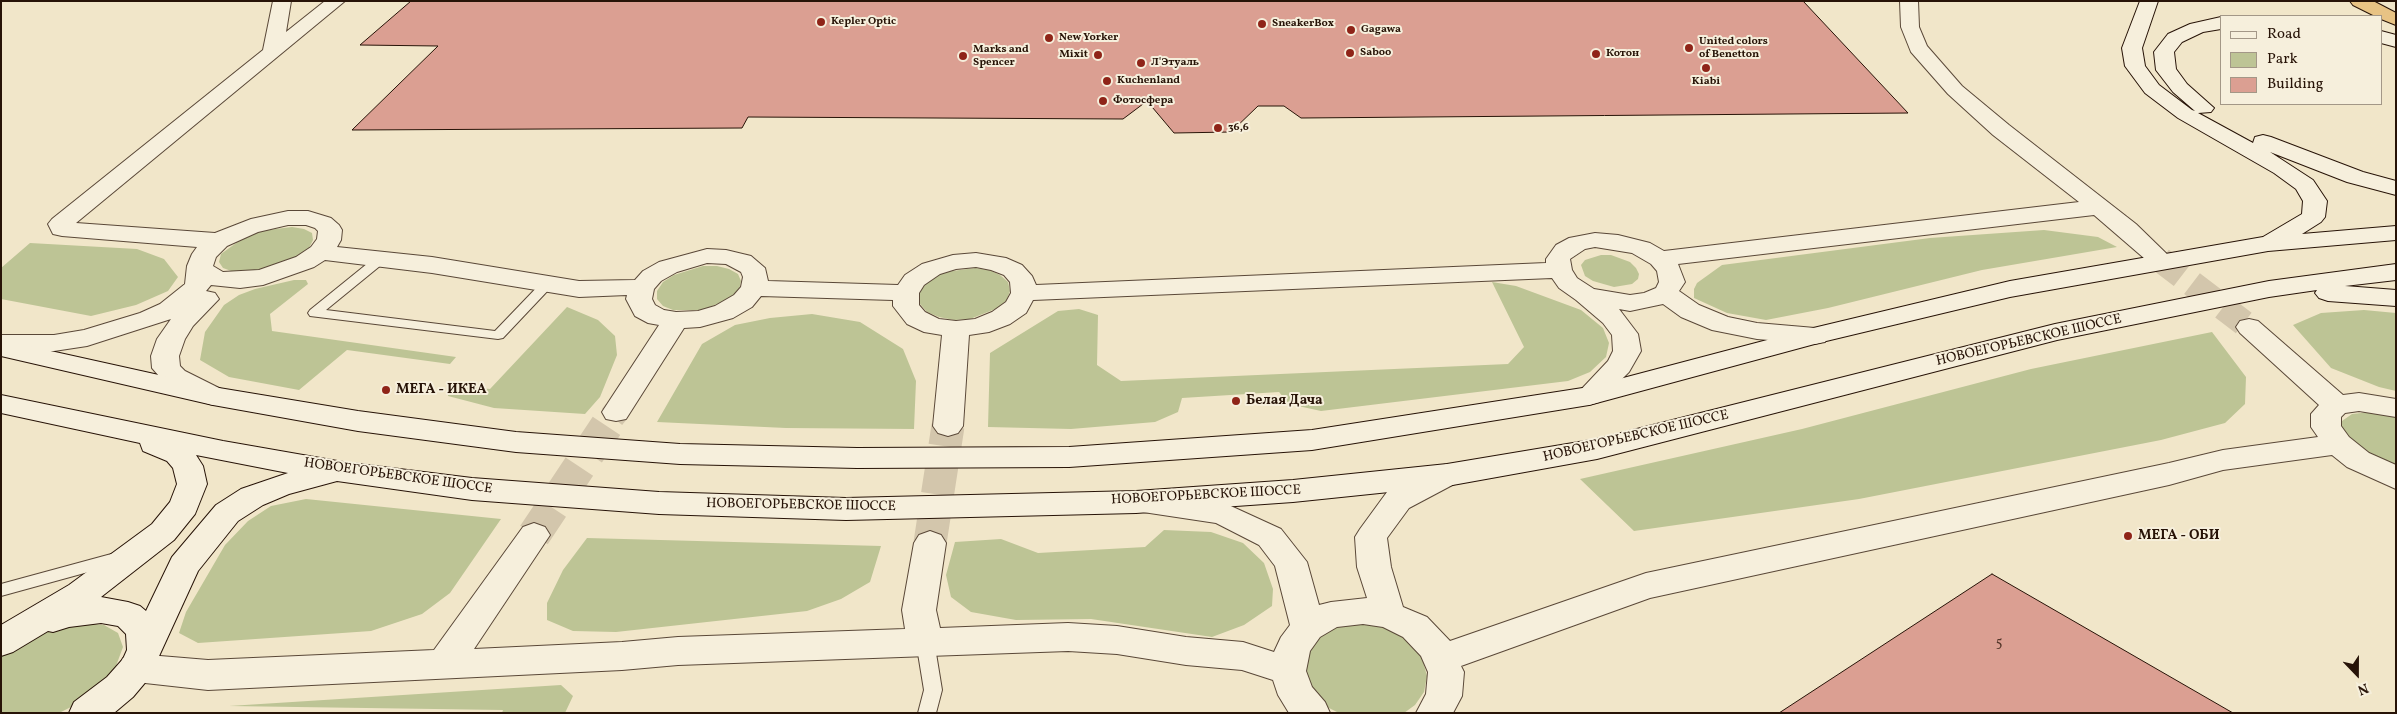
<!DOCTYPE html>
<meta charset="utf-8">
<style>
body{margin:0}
#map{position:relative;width:2397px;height:714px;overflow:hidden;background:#f1e6c9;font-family:Vollkorn,serif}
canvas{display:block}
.frame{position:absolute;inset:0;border:2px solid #271307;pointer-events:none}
.legend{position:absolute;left:2220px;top:15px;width:162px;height:90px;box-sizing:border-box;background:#f6efdc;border:1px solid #a39787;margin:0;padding:6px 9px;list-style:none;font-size:15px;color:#271307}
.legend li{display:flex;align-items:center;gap:10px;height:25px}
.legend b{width:25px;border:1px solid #a39787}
.north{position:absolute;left:2332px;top:649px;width:50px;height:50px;-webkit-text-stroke:4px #f6efdc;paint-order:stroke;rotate:158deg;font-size:14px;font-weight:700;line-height:20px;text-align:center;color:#271307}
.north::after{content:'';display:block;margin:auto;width:18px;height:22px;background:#271307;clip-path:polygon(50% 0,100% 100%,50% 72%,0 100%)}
</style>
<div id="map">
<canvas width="2397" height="714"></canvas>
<div class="frame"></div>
<ul class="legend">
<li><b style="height:6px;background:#f6efdc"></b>Road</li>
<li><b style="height:14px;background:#bdc495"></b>Park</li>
<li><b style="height:14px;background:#db9f92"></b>Building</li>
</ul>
<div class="north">N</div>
</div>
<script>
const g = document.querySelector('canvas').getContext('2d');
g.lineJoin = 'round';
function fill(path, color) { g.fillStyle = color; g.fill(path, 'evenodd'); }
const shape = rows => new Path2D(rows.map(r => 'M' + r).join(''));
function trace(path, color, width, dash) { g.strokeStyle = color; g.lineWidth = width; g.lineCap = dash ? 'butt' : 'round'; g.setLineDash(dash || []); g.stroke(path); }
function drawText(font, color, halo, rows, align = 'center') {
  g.font = font + ' Vollkorn,serif'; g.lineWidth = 4; g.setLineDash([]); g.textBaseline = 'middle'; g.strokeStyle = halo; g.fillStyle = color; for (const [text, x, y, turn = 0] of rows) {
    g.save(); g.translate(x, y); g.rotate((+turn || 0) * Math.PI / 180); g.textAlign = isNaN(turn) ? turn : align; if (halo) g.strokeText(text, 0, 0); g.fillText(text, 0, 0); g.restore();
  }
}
fill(shape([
 [292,227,304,229,312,233,313,240,309,248,298,257,266,269,249,272,234,272,223,268,219,262,221,254,243,238,259,231],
 [2044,230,2098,237,2117,247,1982,270,1828,308,1766,320,1727,313,1694,298,1694,289,1697,283,1722,265,1930,238],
 [30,243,137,249,164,259,178,277,168,291,136,305,91,316,1,299,1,268],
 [1601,255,1611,255,1630,262,1636,268,1639,274,1638,279,1632,284,1614,287,1593,281,1585,276,1581,265,1585,260],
 [703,266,717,266,729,269,738,274,741,281,739,290,731,298,703,310,673,310,663,306,657,299,657,291,663,282,674,275],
 [975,268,989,270,1000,275,1008,282,1010,291,1007,300,998,308,970,319,954,320,939,317,927,312,920,304,919,295,923,286,932,278,945,272],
 [294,280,306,280,308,284,270,314,272,331,456,357,450,364,347,350,299,390,229,377,200,360,205,332,224,305,239,295,255,289],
 [1492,282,1516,286,1581,310,1603,328,1609,343,1606,357,1590,372,1568,381,1321,411,1289,404,1279,392,1182,398,1178,412,1155,422,1071,429,988,427,990,353,1058,311,1079,309,1098,315,1097,365,1121,381,1508,364,1524,347],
 [567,307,598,320,615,336,617,355,600,397,585,414,494,408,448,396,448,391,458,386,490,389],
 [2364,310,2396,313,2396,391,2379,387,2331,368,2293,325,2321,313],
 [812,314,860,322,903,349,916,381,914,429,786,428,657,422,702,344,735,325,770,318],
 [2212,332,2246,377,2245,404,2225,423,2161,440,1859,499,1634,531,1580,479,1802,429,2031,369],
 [2370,412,2396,416,2396,470,2372,460,2342,432,2342,421,2352,414],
 [306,499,501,519,450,593,422,614,371,631,198,643,179,633,186,612,225,545,248,521,271,506],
 [1164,530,1211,532,1243,543,1264,563,1273,589,1272,606,1244,625,1212,637,1091,619,1016,620,971,612,951,597,946,575,955,542,1001,539,1038,553,1145,547],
 [587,538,881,546,870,582,841,599,807,611,616,632,573,631,547,620,547,603,563,570],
 [82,623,104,625,118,633,123,647,116,666,100,685,75,705,59,713,1,713,1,653,55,628],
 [1370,623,1397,632,1413,644,1421,654,1427,676,1424,692,1415,705,1404,713,1339,713,1327,707,1310,690,1304,665,1311,645,1323,633,1342,625],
 [561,685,573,696,565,713,502,713,503,710,229,706]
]), '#bdc495');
const building = shape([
 [411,1,1803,1,1908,113,1301,118,1284,106,1258,106,1231,132,1174,133,1147,101,1123,119,748,117,742,128,352,130,438,46,360,45,411,1],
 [1992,574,2233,713,1779,713,1992,574]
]);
fill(building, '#db9f92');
trace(building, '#271307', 1);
trace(shape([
 [2161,260,2249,327],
 [612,417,616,412]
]), '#d3c6ac', 26, [26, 13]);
trace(shape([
 [534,535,613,416],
 [930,543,948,426]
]), '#d3c6ac', 33, [33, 16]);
const lane = shape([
 [382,254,388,258,386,261,326,310,495,331,543,281,548,280,554,284,503,338,498,339,310,316,308,313,310,310,378,255,382,254],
 [115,553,121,555,123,559,121,563,1,596,1,584,115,553],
 [925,634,931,636,934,641,942,690,936,713,918,713,924,690,916,641,919,636,925,634]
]);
const street = shape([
 [273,1,291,1,286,32,325,1,345,1,76,223,215,233,251,219,288,211,308,211,331,218,339,225,342,230,341,240,337,247,432,257,579,281,635,280,643,271,659,262,707,249,726,250,751,256,765,268,768,281,898,285,905,275,922,264,953,255,976,253,1006,258,1022,265,1032,276,1036,285,1546,263,1546,259,1556,245,1569,238,1595,233,1618,235,1650,243,1664,251,2079,202,1993,135,1948,94,1911,52,1901,27,1900,1,1918,1,1919,27,1927,46,1962,86,2009,125,2136,224,2173,260,2170,265,2161,267,2152,265,2094,215,1678,264,1685,282,1679,291,1699,305,1728,317,1757,323,1815,328,1825,330,1828,336,1825,342,1815,344,1757,339,1712,330,1681,317,1663,304,1630,311,1619,309,1638,334,1641,351,1629,372,1599,402,1589,405,1579,402,1575,396,1608,361,1613,351,1612,335,1603,323,1576,300,1559,288,1552,278,1033,300,1026,313,1010,324,989,332,969,335,963,426,958,433,948,436,938,433,933,426,942,335,924,332,907,324,893,306,893,300,761,296,752,307,733,318,700,327,684,328,626,419,616,421,606,419,602,412,659,325,648,323,635,316,626,299,627,295,579,297,432,273,325,260,314,267,263,285,240,288,211,285,206,291,215,293,219,299,193,326,185,339,179,356,180,366,185,371,223,390,227,396,223,402,213,405,203,402,165,383,152,368,151,356,157,339,171,319,87,346,54,351,1,351,1,335,54,335,84,330,140,313,160,304,185,284,187,266,192,254,197,247,62,236,53,234,48,224,52,219,263,50,273,1],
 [288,225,306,225,315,228,318,231,317,239,311,247,296,257,259,270,223,272,213,266,216,257,227,246,258,232,288,225],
 [1595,247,1632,253,1651,264,1657,271,1659,282,1656,288,1644,293,1630,295,1594,289,1577,278,1572,270,1570,259,1585,249,1595,247],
 [707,263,726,264,741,272,743,277,741,287,734,295,715,306,698,311,676,312,664,310,655,305,652,299,654,289,661,281,677,272,707,263],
 [976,267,991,270,1004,275,1010,282,1011,293,1006,302,992,312,975,319,956,321,939,319,925,312,919,305,919,293,924,285,940,274,956,269,976,267],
 [2249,319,2258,321,2343,395,2359,393,2396,399,2396,417,2359,411,2345,413,2341,417,2341,426,2349,437,2369,453,2396,465,2396,489,2347,467,2332,455,2223,470,2169,485,1650,598,1461,666,1464,672,1462,696,1453,713,1416,713,1426,694,1428,672,1421,656,1403,637,1383,627,1363,624,1337,627,1320,637,1310,651,1306,671,1312,687,1325,702,1330,713,1289,713,1278,695,1273,680,1242,670,1186,665,1117,654,1068,651,678,665,622,670,208,690,136,682,123,678,118,668,123,658,136,654,208,660,434,650,523,527,534,523,545,527,550,535,474,649,622,642,678,637,905,629,902,610,914,543,919,535,930,531,941,535,946,543,936,610,940,628,1068,623,1117,626,1186,637,1243,642,1274,652,1281,637,1290,625,1275,566,1259,545,1216,523,1143,512,1138,504,1143,496,1154,493,1222,502,1281,529,1307,562,1319,605,1331,602,1367,598,1357,567,1355,537,1360,529,1387,492,1436,468,1447,464,1458,468,1462,475,1458,482,1409,508,1387,538,1391,567,1403,607,1427,617,1450,641,1646,573,2169,463,2223,450,2318,437,2311,427,2311,414,2319,405,2240,333,2236,327,2240,321,2249,319]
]);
const secondary = shape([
 [2140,1,2158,1,2142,48,2145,66,2159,85,2192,110,2195,111,2173,92,2156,70,2154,52,2168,34,2190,24,2221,17,2221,29,2203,32,2182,42,2174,52,2176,69,2187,84,2214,108,2211,112,2198,113,2253,143,2255,137,2263,135,2271,137,2363,172,2396,181,2396,195,2347,182,2270,152,2313,180,2327,201,2325,217,2321,222,2302,234,2396,226,2396,240,2268,251,2010,297,1822,342,1589,405,1312,450,1069,467,857,468,680,464,516,452,358,431,213,405,1,356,1,340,213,387,358,411,516,432,680,444,857,448,1069,447,1312,430,1589,387,1805,330,2010,281,2263,237,2302,214,2303,201,2296,189,2274,173,2178,118,2145,93,2125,66,2122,48,2140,1],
 [2381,31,2396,35,2396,47,2381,43,2381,31],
 [2396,264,2396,280,2345,286,2396,290,2396,306,2328,301,2319,298,2315,293,2317,290,2269,297,2057,340,1597,459,1447,486,1293,502,1136,513,846,520,659,514,472,500,337,481,289,494,263,505,238,521,198,571,149,678,133,697,114,713,69,713,74,702,107,677,123,659,127,650,126,634,118,626,101,623,69,627,53,632,48,631,13,652,1,656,1,625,69,585,152,524,170,502,177,484,173,468,167,461,143,451,140,443,1,413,1,395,223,441,343,462,472,478,659,492,846,498,1136,491,1293,480,1447,464,1597,439,2055,324,2269,281,2396,264],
 [196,455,288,473,241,489,216,505,172,557,146,611,140,606,128,602,101,597,174,540,195,514,207,484,203,466,196,455]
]);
const highway = shape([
 [2350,1,2373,1,2396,13,2396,25,2381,19,2381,16,2375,16,2353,5,2350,1]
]);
trace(lane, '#5a4838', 2);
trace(street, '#5a4838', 2);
trace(secondary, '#271307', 2);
trace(highway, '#271307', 2);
fill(lane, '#f6efdc');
fill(street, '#f6efdc');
fill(secondary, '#f6efdc');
fill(highway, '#e8c384');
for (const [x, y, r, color] of [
 [821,22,5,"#8f2418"],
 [1262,24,5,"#8f2418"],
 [1351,30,5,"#8f2418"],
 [1049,38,5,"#8f2418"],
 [1689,48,5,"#8f2418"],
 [1350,53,5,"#8f2418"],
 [1596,54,5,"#8f2418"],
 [1098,55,5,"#8f2418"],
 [963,56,5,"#8f2418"],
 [1141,63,5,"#8f2418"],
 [1706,68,5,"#8f2418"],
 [1107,81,5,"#8f2418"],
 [1103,101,5,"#8f2418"],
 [1218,128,5,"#8f2418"],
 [386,390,5,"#8f2418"],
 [1236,401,5,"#8f2418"],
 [2128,536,5,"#8f2418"]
]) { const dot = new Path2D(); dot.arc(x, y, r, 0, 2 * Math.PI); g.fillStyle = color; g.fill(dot); trace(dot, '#f6efdc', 2); }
drawText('bold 11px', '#271307', '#f6efdc', [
 ["Kepler Optic",831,22],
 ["SneakerBox",1272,24],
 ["Gagawa",1361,30],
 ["New Yorker",1059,38],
 ["United colors",1699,42],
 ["of Benetton",1699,55],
 ["Marks and",973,50],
 ["Spencer",973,63],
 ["Saboo",1360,53],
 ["Котон",1606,54],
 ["Mixit",1088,55,"right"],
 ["Л'Этуаль",1151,63],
 ["Kuchenland",1117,81],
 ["Kiabi",1706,82,"center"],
 ["Фотосфера",1113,101],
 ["36,6",1228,128]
], 'left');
drawText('14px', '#271307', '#f6efdc', [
 ["НОВОЕГОРЬЕВСКОЕ ШОССЕ",2029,341,-13],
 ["НОВОЕГОРЬЕВСКОЕ ШОССЕ",1636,437,-13],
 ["НОВОЕГОРЬЕВСКОЕ ШОССЕ",398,477,8],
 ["НОВОЕГОРЬЕВСКОЕ ШОССЕ",1206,496,-3],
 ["НОВОЕГОРЬЕВСКОЕ ШОССЕ",801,506,1]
]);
drawText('bold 14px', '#271307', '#f6efdc', [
 ["МЕГА - ИКЕА",396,390],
 ["Белая Дача",1246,401],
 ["МЕГА - ОБИ",2138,536]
], 'left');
drawText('14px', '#54362a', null, [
 ["5",1999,643]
]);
</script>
